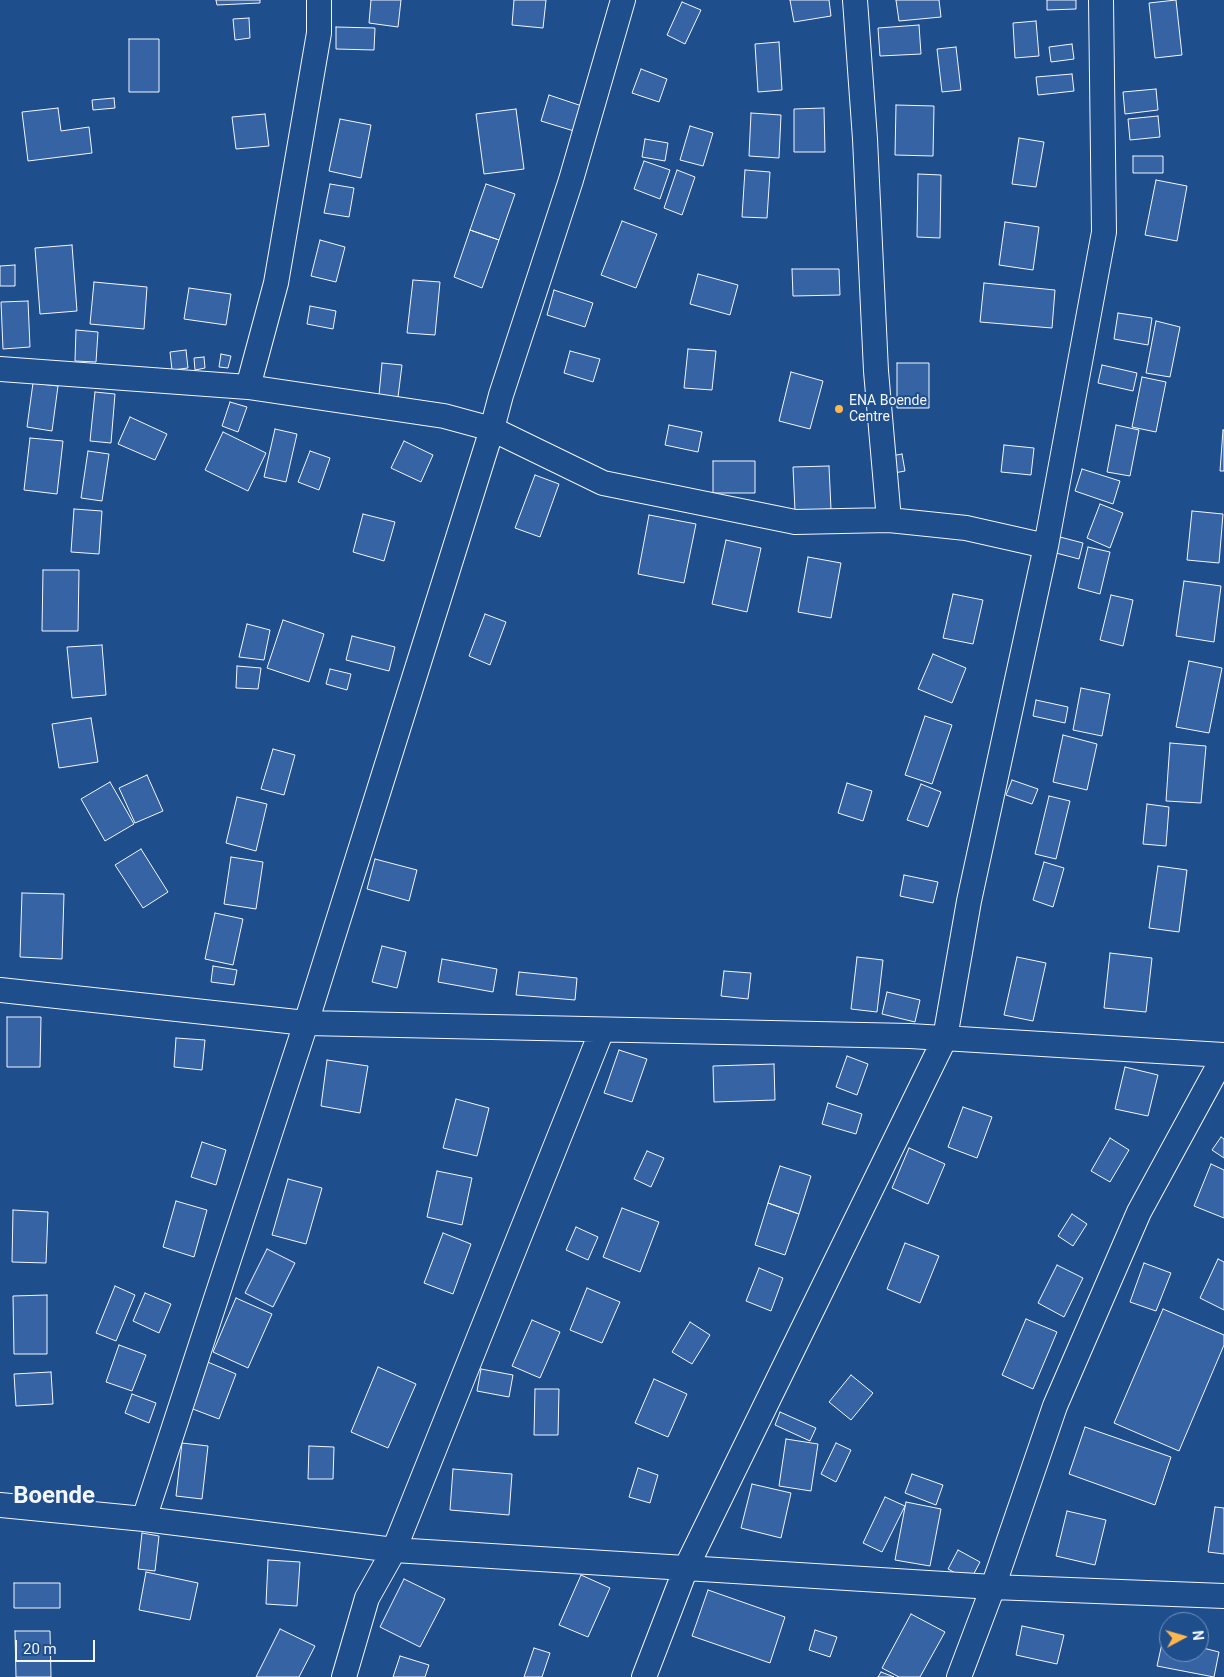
<!DOCTYPE html>
<style>
body{margin:0}
#map{position:relative;width:1224px;height:1677px;overflow:hidden;background:#1f4e8c;font-family:Roboto,sans-serif}
canvas{display:block}
.north{position:absolute;left:1159px;top:1612px;width:50px;height:50px;box-sizing:border-box;background:#1f4e8c;border:1px solid #7391ba;border-radius:50%;rotate:84deg;font-size:14px;font-weight:700;line-height:20px;text-align:center;color:#f2f6ff}
.north::after{content:'';display:block;margin:auto;width:18px;height:22px;background:#ffb74d;clip-path:polygon(50% 0,100% 100%,50% 72%,0 100%)}
.scale{position:absolute;left:15px;top:1640px;width:80px;height:22px;box-sizing:border-box;border:2px solid #f2f6ff;border-top:0;padding-left:6px;font-size:15px;line-height:18px;white-space:nowrap;color:#f2f6ff;-webkit-text-stroke:4px #1f4e8c;paint-order:stroke}
</style>
<div id="map">
<canvas width="1224" height="1677"></canvas>
<div class="north">N</div>
<div class="scale">20 m</div>
</div>
<script>
const g = document.querySelector('canvas').getContext('2d');
g.lineJoin = 'round';
function fill(path, color) { g.fillStyle = color; g.fill(path, 'evenodd'); }
const shape = rows => new Path2D(rows.map(r => 'M' + r).join(''));
function trace(path, color, width, dash) { g.strokeStyle = color; g.lineWidth = width; g.lineCap = dash ? 'butt' : 'round'; g.setLineDash(dash || []); g.stroke(path); }
function drawText(font, color, halo, rows, align = 'center') {
  g.font = font + ' Roboto,sans-serif'; g.lineWidth = 4; g.setLineDash([]); g.textBaseline = 'middle'; g.strokeStyle = halo; g.fillStyle = color; for (const [text, x, y, turn = 0] of rows) {
    g.save(); g.translate(x, y); g.rotate((+turn || 0) * Math.PI / 180); g.textAlign = isNaN(turn) ? turn : align; if (halo) g.strokeText(text, 0, 0); g.fillText(text, 0, 0); g.restore();
  }
}
const building = shape([
 [216,0,260,0,260,3,217,5,216,0],
 [371,0,401,0,398,27,369,23,371,0],
 [514,0,546,0,543,28,512,25,514,0],
 [790,0,829,0,831,16,794,22,790,0],
 [896,0,939,0,941,17,899,21,896,0],
 [1047,0,1076,0,1076,9,1047,10,1047,0],
 [1176,0,1182,55,1155,58,1149,3,1176,0],
 [682,2,701,10,685,44,667,35,682,2],
 [249,18,250,38,235,40,233,19,249,18],
 [1036,21,1039,56,1015,58,1013,23,1036,21],
 [919,25,921,54,880,56,878,28,919,25],
 [336,27,375,28,374,50,336,49,336,27],
 [129,39,159,39,159,92,129,92,129,39],
 [779,42,782,90,758,92,755,44,779,42],
 [1072,44,1074,59,1051,62,1049,47,1072,44],
 [956,47,961,90,942,92,937,49,956,47],
 [641,69,667,79,659,102,632,93,641,69],
 [1072,74,1074,91,1038,95,1036,77,1072,74],
 [1156,89,1158,110,1125,114,1123,92,1156,89],
 [549,95,582,106,574,131,541,121,549,95],
 [114,98,115,108,93,110,92,100,114,98],
 [896,105,934,106,933,156,895,155,896,105],
 [58,108,61,131,89,127,92,153,28,161,22,112,58,108],
 [824,108,825,152,794,152,794,109,824,108],
 [516,109,524,169,484,174,476,114,516,109],
 [751,113,781,115,779,158,749,156,751,113],
 [265,114,269,146,236,149,232,117,265,114],
 [1158,116,1160,137,1130,140,1128,119,1158,116],
 [340,119,371,125,361,178,329,171,340,119],
 [690,126,713,133,703,166,680,160,690,126],
 [1019,138,1044,142,1036,187,1012,184,1019,138],
 [645,139,668,143,665,161,642,157,645,139],
 [1133,156,1163,156,1163,173,1133,173,1133,156],
 [644,161,670,170,660,199,634,189,644,161],
 [677,170,695,177,682,215,664,208,677,170],
 [745,170,770,172,767,218,742,217,745,170],
 [918,174,941,175,940,238,917,237,918,174],
 [1156,180,1187,186,1177,241,1145,235,1156,180],
 [330,184,354,188,349,217,324,213,330,184],
 [486,184,515,194,499,240,470,230,486,184],
 [622,221,657,234,636,288,601,275,622,221],
 [1005,222,1039,227,1033,270,999,265,1005,222],
 [470,230,499,240,482,288,454,277,470,230],
 [320,240,345,247,336,282,311,276,320,240],
 [72,245,77,311,40,314,35,248,72,245],
 [15,265,15,286,0,286,0,266,15,265],
 [792,269,839,269,840,295,793,296,792,269],
 [698,274,738,285,730,315,690,304,698,274],
 [413,280,440,282,435,335,407,333,413,280],
 [94,282,147,287,144,329,90,324,94,282],
 [984,283,1055,290,1052,328,980,322,984,283],
 [189,288,231,294,226,325,184,319,189,288],
 [554,290,593,303,585,327,547,315,554,290],
 [28,301,30,347,3,349,1,302,28,301],
 [310,306,336,311,333,329,307,324,310,306],
 [1118,313,1152,318,1148,345,1114,339,1118,313],
 [1156,321,1180,327,1170,377,1146,373,1156,321],
 [76,330,98,332,96,362,75,361,76,330],
 [688,349,716,351,712,390,684,388,688,349],
 [186,350,188,368,172,370,170,352,186,350],
 [570,351,600,359,593,382,564,373,570,351],
 [221,354,231,356,228,368,219,367,221,354],
 [204,357,205,368,195,370,194,358,204,357],
 [382,363,402,365,398,397,379,395,382,363],
 [897,363,929,363,929,408,897,408,897,363],
 [1102,365,1137,373,1133,391,1098,383,1102,365],
 [791,372,823,381,810,429,779,421,791,372],
 [1142,377,1166,382,1156,432,1132,427,1142,377],
 [33,383,58,386,52,431,27,427,33,383],
 [95,392,115,394,111,443,90,441,95,392],
 [230,402,247,407,238,432,222,426,230,402],
 [130,417,167,434,155,460,118,444,130,417],
 [669,425,702,432,698,452,665,445,669,425],
 [1116,425,1139,430,1130,476,1107,472,1116,425],
 [275,429,297,434,286,482,264,477,275,429],
 [1223,430,1224,430,1224,471,1220,471,1223,430],
 [223,432,266,453,248,491,205,470,223,432],
 [30,438,63,441,57,494,24,490,30,438],
 [404,441,433,455,421,482,391,468,404,441],
 [1004,445,1034,448,1031,475,1001,472,1004,445],
 [88,451,109,454,102,501,81,498,88,451],
 [310,451,330,458,319,490,298,482,310,451],
 [902,454,905,471,894,473,891,456,902,454],
 [713,461,755,461,755,493,713,493,713,461],
 [829,466,831,509,795,511,793,467,829,466],
 [1082,469,1120,481,1113,504,1075,491,1082,469],
 [535,475,559,484,540,537,515,528,535,475],
 [1100,504,1123,513,1110,548,1087,538,1100,504],
 [74,509,102,511,99,554,71,552,74,509],
 [1192,511,1223,514,1219,563,1187,560,1192,511],
 [363,514,395,522,384,561,353,552,363,514],
 [649,515,696,524,684,583,638,574,649,515],
 [1060,537,1083,543,1079,559,1056,553,1060,537],
 [726,540,761,548,747,612,712,604,726,540],
 [1088,547,1110,552,1100,594,1078,588,1088,547],
 [808,557,841,563,831,618,798,612,808,557],
 [43,570,79,570,78,631,42,631,43,570],
 [1184,581,1221,586,1214,642,1176,636,1184,581],
 [953,594,983,600,973,644,943,638,953,594],
 [1111,595,1133,600,1123,646,1100,640,1111,595],
 [485,614,506,622,490,665,469,656,485,614],
 [283,620,324,634,309,682,267,668,283,620],
 [247,624,270,630,264,660,239,657,247,624],
 [352,636,395,647,389,671,346,660,352,636],
 [102,645,106,695,72,698,67,647,102,645],
 [933,654,966,668,952,703,918,689,933,654],
 [1189,661,1222,668,1209,733,1176,727,1189,661],
 [237,666,261,668,258,689,236,688,237,666],
 [330,669,351,674,347,690,326,684,330,669],
 [1081,688,1110,694,1102,736,1073,730,1081,688],
 [1036,700,1068,707,1065,723,1033,716,1036,700],
 [925,716,952,725,932,784,905,775,925,716],
 [91,718,98,762,59,768,52,724,91,718],
 [1063,735,1097,744,1087,790,1053,782,1063,735],
 [1170,743,1206,746,1201,803,1166,801,1170,743],
 [273,749,295,755,284,795,261,789,273,749],
 [147,775,163,811,135,823,119,788,147,775],
 [1012,780,1038,789,1032,804,1006,795,1012,780],
 [110,782,134,824,105,841,81,799,110,782],
 [847,783,872,791,863,821,838,813,847,783],
 [921,784,941,792,928,827,907,820,921,784],
 [1049,796,1070,801,1056,859,1035,854,1049,796],
 [237,797,267,804,256,851,226,843,237,797],
 [1147,804,1169,807,1166,846,1143,844,1147,804],
 [141,849,168,892,143,908,115,865,141,849],
 [231,857,263,862,256,909,224,904,231,857],
 [375,859,417,870,409,901,367,889,375,859],
 [1044,862,1064,868,1053,907,1033,900,1044,862],
 [1158,866,1187,870,1179,932,1149,928,1158,866],
 [904,875,938,882,933,903,900,896,904,875],
 [22,893,64,894,62,959,20,957,22,893],
 [215,913,243,919,233,965,205,959,215,913],
 [382,946,406,952,397,988,372,982,382,946],
 [1110,953,1152,958,1146,1012,1104,1008,1110,953],
 [857,957,883,960,877,1012,851,1009,857,957],
 [1017,957,1046,963,1033,1021,1004,1015,1017,957],
 [442,959,497,969,493,992,438,982,442,959],
 [213,966,237,970,234,985,211,982,213,966],
 [724,971,751,973,748,999,721,996,724,971],
 [519,972,577,978,575,1000,516,995,519,972],
 [887,992,920,1000,915,1022,882,1014,887,992],
 [7,1017,41,1017,40,1067,7,1067,7,1017],
 [176,1038,205,1040,202,1070,174,1067,176,1038],
 [619,1050,647,1059,632,1102,604,1093,619,1050],
 [847,1056,868,1064,857,1095,836,1087,847,1056],
 [327,1060,368,1066,360,1113,321,1106,327,1060],
 [774,1064,775,1100,714,1102,713,1066,774,1064],
 [1125,1067,1158,1075,1148,1116,1115,1109,1125,1067],
 [456,1099,489,1108,477,1156,443,1148,456,1099],
 [828,1103,862,1114,856,1134,822,1124,828,1103],
 [963,1107,992,1117,977,1158,948,1147,963,1107],
 [1221,1137,1224,1139,1224,1158,1212,1150,1221,1137],
 [1110,1138,1129,1150,1110,1182,1091,1171,1110,1138],
 [202,1142,226,1150,216,1185,191,1177,202,1142],
 [909,1148,945,1164,928,1204,892,1188,909,1148],
 [647,1151,664,1158,651,1187,634,1179,647,1151],
 [1211,1164,1224,1170,1224,1218,1194,1206,1211,1164],
 [780,1166,811,1176,799,1214,768,1203,780,1166],
 [437,1171,472,1178,462,1225,427,1217,437,1171],
 [288,1179,322,1188,306,1244,272,1235,288,1179],
 [176,1201,207,1210,194,1257,163,1247,176,1201],
 [768,1203,799,1214,785,1255,755,1245,768,1203],
 [622,1208,659,1222,640,1272,603,1257,622,1208],
 [13,1210,48,1212,46,1263,12,1262,13,1210],
 [1072,1214,1087,1224,1073,1246,1058,1236,1072,1214],
 [576,1227,598,1237,588,1260,566,1250,576,1227],
 [443,1233,471,1244,453,1294,424,1283,443,1233],
 [905,1243,939,1256,920,1303,887,1289,905,1243],
 [267,1249,295,1263,273,1307,245,1293,267,1249],
 [1218,1259,1224,1262,1224,1310,1200,1298,1218,1259],
 [1144,1263,1171,1273,1156,1311,1130,1302,1144,1263],
 [1057,1265,1083,1278,1064,1317,1038,1303,1057,1265],
 [759,1268,783,1278,771,1311,746,1301,759,1268],
 [115,1286,135,1295,116,1341,96,1333,115,1286],
 [587,1288,620,1302,602,1343,570,1330,587,1288],
 [145,1293,171,1304,159,1333,133,1321,145,1293],
 [47,1295,47,1354,14,1354,13,1296,47,1295],
 [236,1298,272,1314,248,1368,213,1352,236,1298],
 [1163,1309,1224,1335,1224,1345,1179,1451,1114,1423,1163,1309],
 [1026,1319,1057,1332,1033,1389,1002,1375,1026,1319],
 [532,1320,560,1332,540,1378,512,1366,532,1320],
 [690,1322,710,1335,692,1364,672,1352,690,1322],
 [119,1345,146,1355,132,1391,106,1382,119,1345],
 [203,1360,236,1374,219,1419,185,1406,203,1360],
 [378,1367,416,1384,388,1448,351,1432,378,1367],
 [481,1369,513,1375,509,1397,477,1391,481,1369],
 [51,1372,53,1404,16,1406,14,1374,51,1372],
 [851,1375,873,1393,851,1420,829,1402,851,1375],
 [654,1379,687,1394,668,1437,635,1423,654,1379],
 [535,1389,559,1389,558,1435,534,1435,535,1389],
 [132,1394,156,1403,149,1423,125,1413,132,1394],
 [780,1412,816,1428,810,1441,775,1425,780,1412],
 [1085,1427,1171,1457,1155,1505,1069,1474,1085,1427],
 [786,1439,818,1444,811,1491,779,1486,786,1439],
 [182,1443,208,1446,202,1499,176,1496,182,1443],
 [836,1443,851,1450,836,1482,821,1474,836,1443],
 [309,1446,334,1447,333,1479,308,1479,309,1446],
 [638,1468,658,1475,650,1503,629,1497,638,1468],
 [453,1469,512,1474,509,1515,450,1510,453,1469],
 [912,1474,943,1485,936,1505,905,1493,912,1474],
 [752,1484,791,1493,781,1538,741,1528,752,1484],
 [885,1497,905,1506,882,1552,863,1543,885,1497],
 [906,1502,941,1509,930,1566,895,1560,906,1502],
 [1215,1507,1224,1508,1224,1554,1208,1552,1215,1507],
 [1067,1511,1106,1520,1095,1565,1056,1556,1067,1511],
 [142,1533,159,1536,155,1571,138,1569,142,1533],
 [958,1550,980,1562,970,1581,948,1569,958,1550],
 [268,1560,300,1562,297,1606,266,1604,268,1560],
 [146,1572,198,1583,190,1620,139,1610,146,1572],
 [581,1575,610,1588,588,1637,559,1625,581,1575],
 [404,1579,445,1599,420,1647,380,1627,404,1579],
 [14,1583,60,1583,60,1608,14,1608,14,1583],
 [708,1590,785,1617,770,1663,692,1636,708,1590],
 [911,1614,945,1632,920,1677,899,1677,882,1668,911,1614],
 [1022,1626,1064,1635,1057,1664,1016,1655,1022,1626],
 [280,1629,315,1646,299,1677,256,1677,280,1629],
 [815,1630,837,1637,830,1657,809,1650,815,1630],
 [15,1631,50,1631,51,1677,16,1677,15,1631],
 [1163,1639,1169,1641,1169,1652,1199,1652,1199,1647,1219,1652,1214,1677,1157,1666,1163,1639],
 [534,1648,550,1653,542,1677,524,1677,534,1648],
 [400,1656,429,1665,425,1677,393,1677,400,1656],
 [881,1672,894,1677,878,1677,881,1672]
]);
fill(building, '#3563a3');
trace(building, '#f2f6ff', 1);
const street = shape([
 [855,0,865,139,876,371,889,520,966,528,1046,546],
 [0,369,248,387,444,416,492,429,603,483,795,522,889,520],
 [248,387,276,283,319,33,319,0],
 [0,990,306,1023,910,1036,1224,1055],
 [0,1505,144,1519,394,1550,993,1587,1224,1596],
 [144,1519,306,1023,492,429,501,395,571,180,623,0],
 [344,1677,367,1598,394,1550,602,1030],
 [644,1677,686,1568,945,1038,969,901,1046,546,1104,232,1101,0],
 [959,1677,993,1587,1055,1406,1139,1212,1224,1056]
]);
trace(street, '#f2f6ff', 26);
trace(street, '#1f4e8c', 24);
for (const [x, y, r, color] of [
 [839,409,5,"#ffb74d"]
]) { const dot = new Path2D(); dot.arc(x, y, r, 0, 2 * Math.PI); g.fillStyle = color; g.fill(dot); trace(dot, '#1f4e8c', 2); }
drawText('14px', '#f2f6ff', '#1f4e8c', [
 ["ENA Boende",849,401],
 ["Centre",849,417]
], 'left');
drawText('bold 24px', '#f2f6ff', '#1f4e8c', [
 ["Boende",54,1497]
]);
</script>
